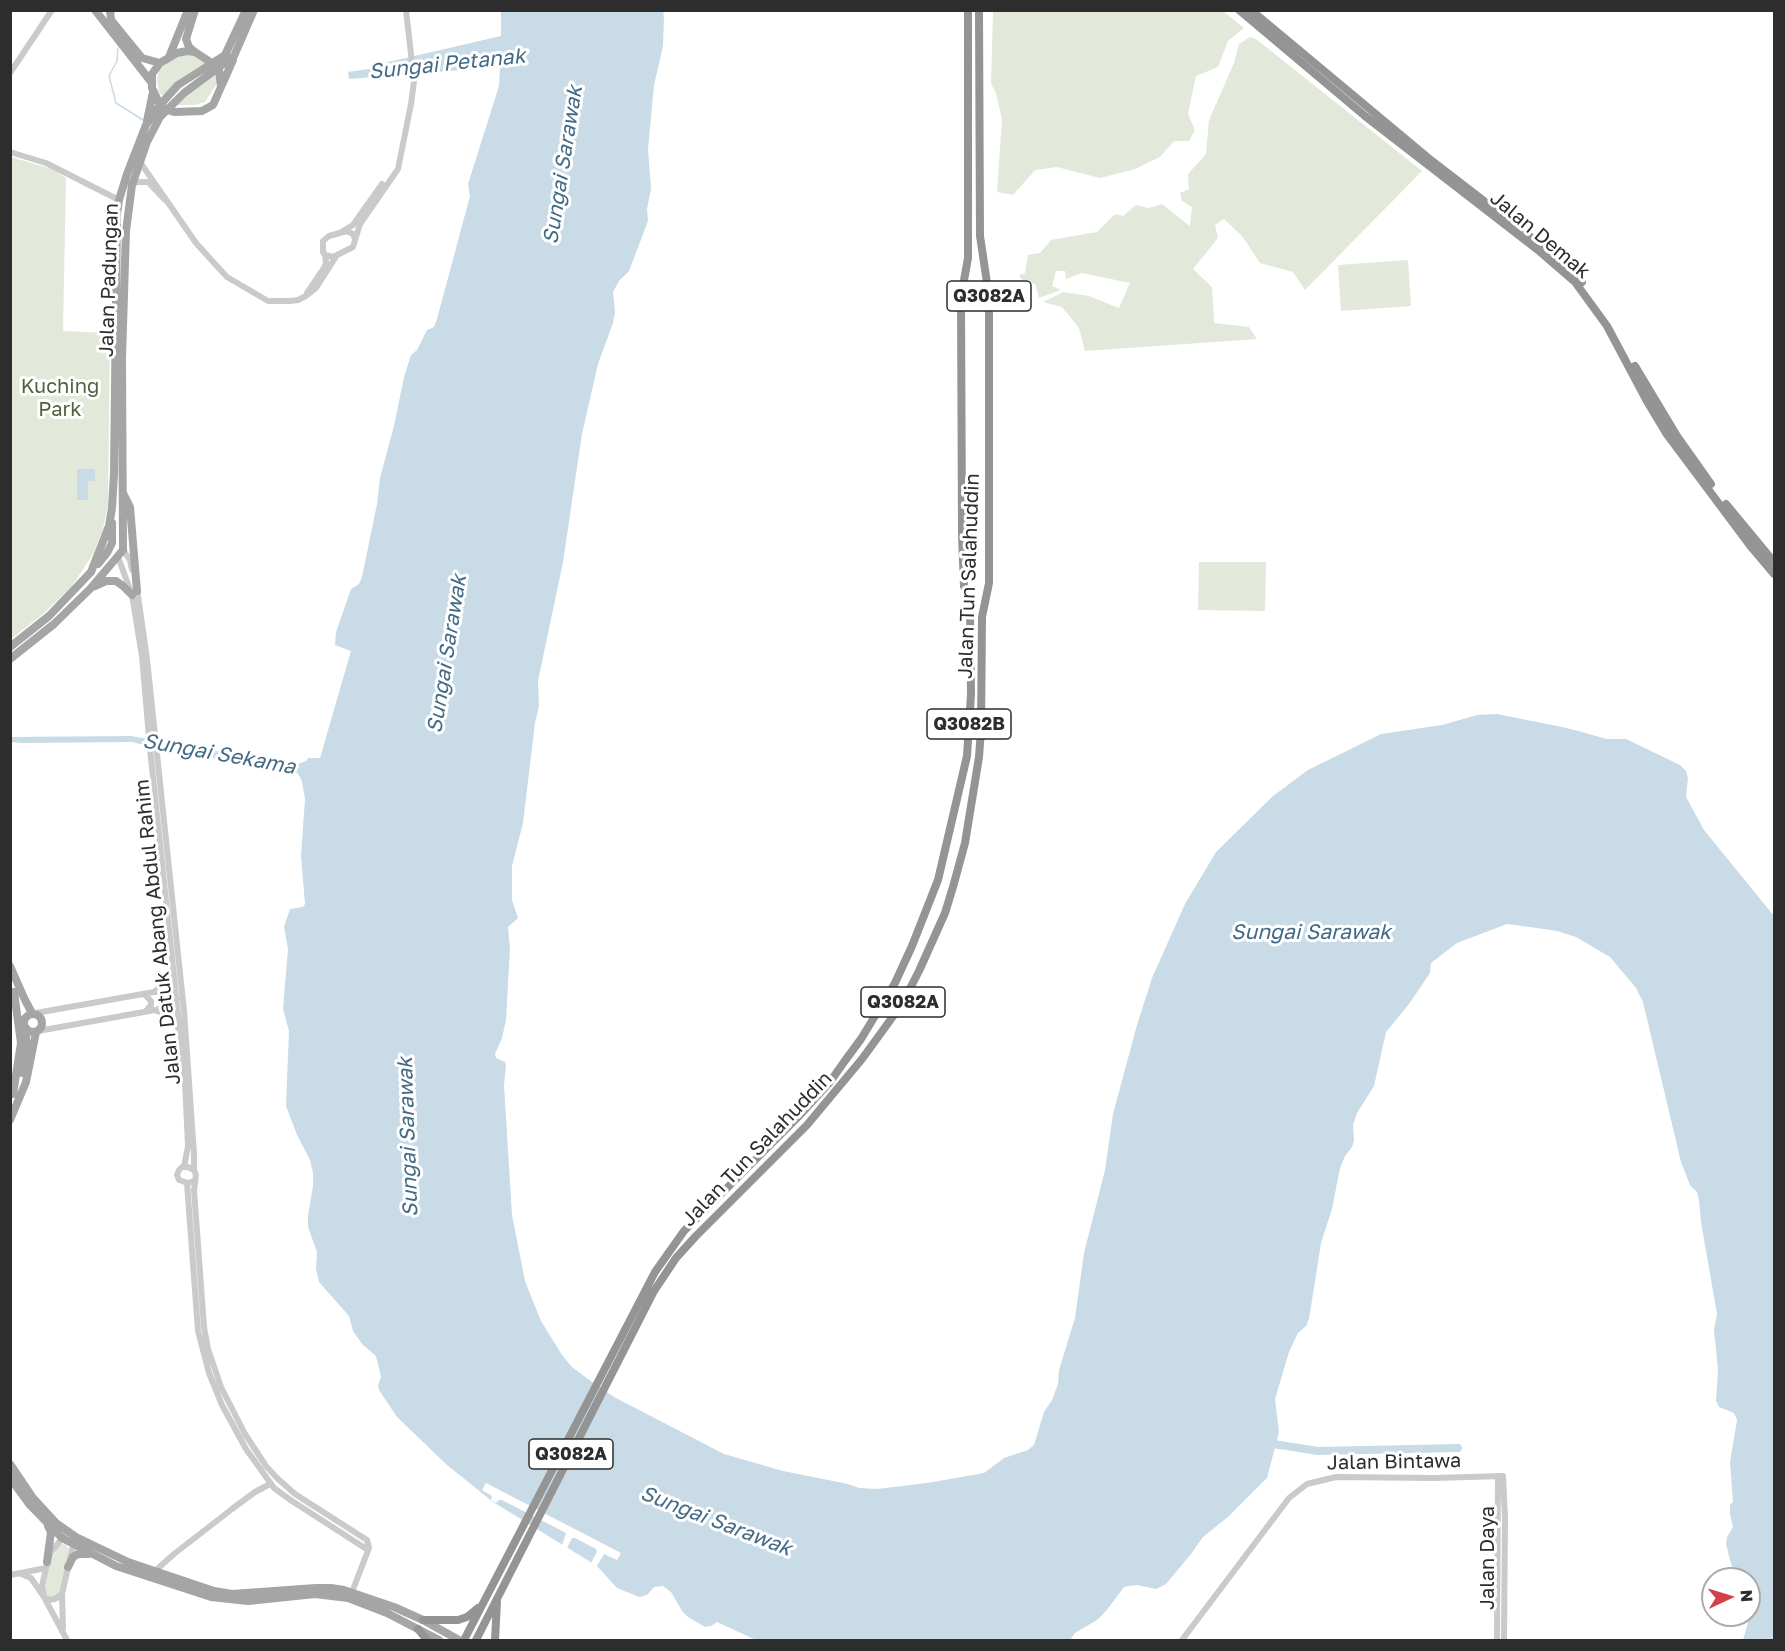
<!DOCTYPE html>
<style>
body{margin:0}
#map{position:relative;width:1785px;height:1651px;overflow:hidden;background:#fff;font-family:"Golos Text",sans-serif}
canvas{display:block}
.frame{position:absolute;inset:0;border:12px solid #2d2d2d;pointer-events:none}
.north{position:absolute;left:1701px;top:1567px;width:60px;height:60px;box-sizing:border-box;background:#fff;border:2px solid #ababab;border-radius:50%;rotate:86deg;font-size:16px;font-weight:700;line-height:24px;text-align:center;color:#2d2d2d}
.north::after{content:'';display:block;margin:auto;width:21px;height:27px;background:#d14149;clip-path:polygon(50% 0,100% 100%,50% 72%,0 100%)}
</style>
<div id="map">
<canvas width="1785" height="1651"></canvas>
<div class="frame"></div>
<div class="north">N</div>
</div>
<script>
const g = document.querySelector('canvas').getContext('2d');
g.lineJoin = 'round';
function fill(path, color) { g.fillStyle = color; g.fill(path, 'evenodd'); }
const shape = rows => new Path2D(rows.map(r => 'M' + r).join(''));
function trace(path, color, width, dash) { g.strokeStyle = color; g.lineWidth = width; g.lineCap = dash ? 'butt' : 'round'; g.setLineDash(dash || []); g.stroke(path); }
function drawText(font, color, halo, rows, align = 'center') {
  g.font = font + ' "Golos Text",sans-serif'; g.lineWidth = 6; g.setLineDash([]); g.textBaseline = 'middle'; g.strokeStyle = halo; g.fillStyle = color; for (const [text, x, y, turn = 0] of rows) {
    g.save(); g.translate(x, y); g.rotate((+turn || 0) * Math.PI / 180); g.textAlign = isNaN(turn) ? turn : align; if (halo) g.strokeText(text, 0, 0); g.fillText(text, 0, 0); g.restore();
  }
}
fill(shape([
 [993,11,1223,11,1244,28,1228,41,1218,67,1196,76,1188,114,1195,130,1189,141,1174,141,1160,157,1135,169,1100,178,1057,167,1035,170,1013,195,997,192,1002,120,996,93,991,84],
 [1250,37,1256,39,1422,171,1305,290,1293,272,1260,263,1242,236,1224,219,1215,225,1218,238,1193,269,1212,287,1214,323,1249,327,1257,339,1085,351,1079,328,1062,307,1043,302,1063,292,1089,296,1119,308,1130,283,1082,273,1066,279,1065,271,1056,271,1052,286,1061,290,1039,298,1035,284,1021,279,1019,275,1025,273,1028,255,1040,253,1051,240,1097,232,1115,214,1123,216,1136,205,1149,208,1162,204,1190,226,1192,207,1182,201,1180,193,1189,189,1188,174,1206,154,1209,120,1234,63,1239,44],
 [184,54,194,55,208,63,183,77,163,96,159,93,157,79,159,70,169,62],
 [216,74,218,79,216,85,205,102,194,105,173,105],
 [11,157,52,169,66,178,63,331,110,333,108,505,103,529,93,554,72,586,43,614,11,639],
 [1408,260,1411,306,1341,311,1338,265],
 [1199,562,1266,562,1265,611,1198,610],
 [60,1543,66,1545,69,1549,60,1590,58,1594,51,1598,47,1596,45,1591,45,1582,50,1564]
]), '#e2e9db');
fill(shape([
 [501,11,663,11,664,17,663,46,654,85,648,149,651,189,647,209,648,221,629,271,619,281,613,292,615,312,613,323,598,364,582,434,563,562,538,681,539,706,535,723,523,823,512,866,512,900,518,918,508,927,510,949,506,1020,502,1038,495,1054,496,1058,505,1062,506,1066,504,1085,512,1215,525,1281,541,1321,562,1355,572,1367,588,1379,614,1397,724,1454,783,1471,848,1484,859,1488,877,1489,927,1483,984,1473,1004,1458,1028,1450,1034,1445,1044,1412,1052,1400,1058,1384,1059,1370,1075,1318,1084,1253,1105,1170,1113,1114,1137,1025,1152,978,1185,904,1216,852,1273,796,1308,770,1381,734,1442,725,1477,715,1497,714,1567,728,1607,739,1626,739,1680,765,1686,771,1688,778,1686,797,1704,830,1774,916,1774,1640,1743,1640,1749,1619,1749,1579,1739,1579,1731,1564,1726,1544,1727,1537,1733,1527,1730,1514,1730,1505,1733,1502,1730,1462,1737,1420,1734,1413,1719,1407,1716,1401,1718,1370,1714,1330,1717,1314,1701,1222,1699,1200,1697,1192,1690,1185,1681,1162,1643,1002,1636,988,1610,957,1576,937,1557,931,1537,928,1507,924,1457,943,1431,963,1430,973,1409,1004,1386,1032,1374,1086,1357,1113,1353,1125,1354,1141,1352,1147,1345,1156,1340,1168,1332,1209,1321,1243,1309,1319,1306,1326,1298,1333,1289,1352,1275,1399,1279,1432,1267,1478,1229,1516,1203,1537,1191,1554,1166,1584,1156,1589,1137,1585,1124,1587,1106,1611,1097,1620,1075,1633,1070,1640,756,1640,717,1622,711,1626,705,1627,688,1617,682,1611,671,1592,663,1586,654,1587,647,1595,639,1597,617,1588,597,1566,493,1502,447,1465,397,1417,379,1390,378,1385,381,1377,376,1356,362,1344,353,1331,349,1316,319,1282,316,1269,317,1252,308,1227,308,1215,313,1186,313,1173,310,1160,297,1135,286,1106,289,1031,283,1009,288,949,284,927,290,909,303,907,305,904,301,856,305,799,302,782,299,775,296,772,160,749,132,742,21,743,11,742,11,737,131,736,295,765,306,761,308,758,320,758,351,651,335,645,336,632,351,589,359,584,362,577,377,504,380,478,394,426,404,377,411,355,417,350,427,330,434,327,437,319,470,196,468,184,499,86,500,67,349,79,348,72,375,68,384,63,501,36],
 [77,469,95,469,95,481,88,481,88,500,77,500]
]), '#c9dbe7');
fill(shape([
 [486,1483,621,1553,617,1560,604,1554,597,1566,591,1563,597,1552,596,1549,575,1538,572,1538,567,1548,562,1545,566,1533,502,1500,499,1500,496,1503,491,1500,492,1496,482,1490]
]), '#fff');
trace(shape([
 [118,48,117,61,109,76,116,103,143,120]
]), '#c9dbe7', 1.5);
trace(shape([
 [1267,1443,1318,1451,1458,1448]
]), '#c9dbe7', 8);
trace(shape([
 [10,73,52,10],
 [10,152,46,163,119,200],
 [140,162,196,243,215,264,227,277,268,301,290,301,298,300,306,296,316,288,337,255],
 [132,185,137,182,148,182,165,200],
 [343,231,353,225,382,184],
 [355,239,353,234,347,231,329,236,323,241,323,252,325,255,333,257,353,247,360,224,398,169,411,104,414,81,406,10],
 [307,293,324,268,326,263,325,255],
 [123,550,130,560,132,570],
 [118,557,132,595,142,656,150,749,185,1081,188,1146,184,1167],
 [137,589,147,659,184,1011,194,1154,194,1170],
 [154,992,164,984,172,970],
 [144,994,151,1001,151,1005,146,1011],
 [157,1011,168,1015,178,1028],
 [36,1013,154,992,168,992,177,999],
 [38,1031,155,1010,168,1006,176,999],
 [194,1181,188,1183,179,1180,177,1175,179,1170,182,1167,188,1167,194,1170,196,1175,194,1190,204,1327,208,1349,221,1387,245,1434,266,1466,277,1478,295,1494,367,1540,369,1548,352,1592],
 [187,1183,198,1331,209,1373,222,1405,246,1449,274,1488,292,1501,368,1550],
 [64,1536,51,1552,46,1568,42,1586,44,1597,67,1640],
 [155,1571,174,1554,232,1509,255,1492,270,1484],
 [19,1573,31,1578,44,1597,48,1600,55,1599,62,1594],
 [10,1575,46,1568],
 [63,1628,62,1594,74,1541],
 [1182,1640,1289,1498,1307,1484,1336,1477,1434,1478,1503,1476,1505,1518,1504,1640],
 [1497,1640,1498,1476]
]), '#cacaca', 6);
trace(shape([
 [95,10,152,83],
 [110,10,111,20,142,58,160,63],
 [187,51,195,52,215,65,219,69,221,87,213,105,202,111,174,112,167,110,160,105,152,88,152,74,160,63,177,53,187,51],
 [195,52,189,47,186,39,195,10],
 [169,57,188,10],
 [222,85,233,60],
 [147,121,153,92],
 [123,493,130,507,137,591],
 [98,564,107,553,112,543,112,523],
 [95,586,106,581,116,581,123,586,132,595],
 [10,647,49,616,91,572,109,526,112,508,114,474,117,215,119,200,127,174,146,125,160,105,178,85,225,55,246,10],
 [10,659,54,624,90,589,123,550,122,358,126,231,132,185,147,142,160,117,184,93,234,56,254,10],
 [10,966,25,1000,32,1013],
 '24 1023a9 9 0 1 1 18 0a9 9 0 1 1-18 0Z',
 [22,1073,26,1045,26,1028],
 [13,1094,21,1043,14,992],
 [10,1120,26,1082,36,1032],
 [10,1464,33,1498,56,1523,76,1537,128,1562,214,1591,232,1594,316,1588,331,1588,344,1590,394,1607,423,1620,459,1640],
 [10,1478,29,1504,62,1538,116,1566,211,1597,248,1601,315,1594,348,1598,387,1613,439,1640],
 [47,1562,51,1532,48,1526],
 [68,1567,73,1557,78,1554,88,1554]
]), '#a5a5a5', 8);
trace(shape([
 [1239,10,1365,116,1538,250,1575,282,1607,326,1648,403,1666,433,1752,548,1774,574],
 [1251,10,1432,161,1550,252,1582,282],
 [1635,366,1677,436,1711,484],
 [1726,504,1774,562],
 [423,1620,458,1620,467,1617,478,1608],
 [418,1629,427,1640],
 [464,1640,655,1272,684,1231,798,1117,830,1082,844,1062,861,1039,895,983,912,946,938,880,967,756,971,694,970,608,964,586,962,535,961,297,968,258,968,10],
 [476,1640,654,1291,676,1258,695,1237,807,1125,862,1059,902,1004,919,971,945,913,953,887,965,843,979,757,981,730,982,617,989,583,989,296,980,236,979,10],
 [495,1640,497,1602]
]), '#949494', 8);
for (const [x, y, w] of [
 [989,296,84],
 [969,724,84],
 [903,1002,84],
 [571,1454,84]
]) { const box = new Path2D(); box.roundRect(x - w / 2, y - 15, w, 30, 4.5); g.fillStyle = '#fff'; g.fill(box); trace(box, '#2d2d2d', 1.5); }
drawText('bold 18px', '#2d2d2d', null, [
 ["Q3082A",989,296],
 ["Q3082B",969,724],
 ["Q3082A",903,1002],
 ["Q3082A",571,1454]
]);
drawText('20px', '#2d2d2d', '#fff', [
 ["Jalan Demak",1540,235,40],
 ["Jalan Padungan",109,280,-88],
 ["Jalan Tun Salahuddin",969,576,-88],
 ["Jalan Datuk Abang Abdul Rahim",158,932,-96],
 ["Jalan Tun Salahuddin",757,1149,-46],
 ["Jalan Bintawa",1394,1462,-1],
 ["Jalan Daya",1488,1558,-90]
]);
drawText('20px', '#4f633f', '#fff', [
 ["Kuching",60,387],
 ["Park",60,410]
]);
drawText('italic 21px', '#446b85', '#fff', [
 ["Sungai Petanak",447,64,-6],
 ["Sungai Sarawak",563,165,-81],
 ["Sungai Sarawak",447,654,-81],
 ["Sungai Sekama",219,754,10],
 ["Sungai Sarawak",1311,932],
 ["Sungai Sarawak",408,1137,-92],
 ["Sungai Sarawak",716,1521,21]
]);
</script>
